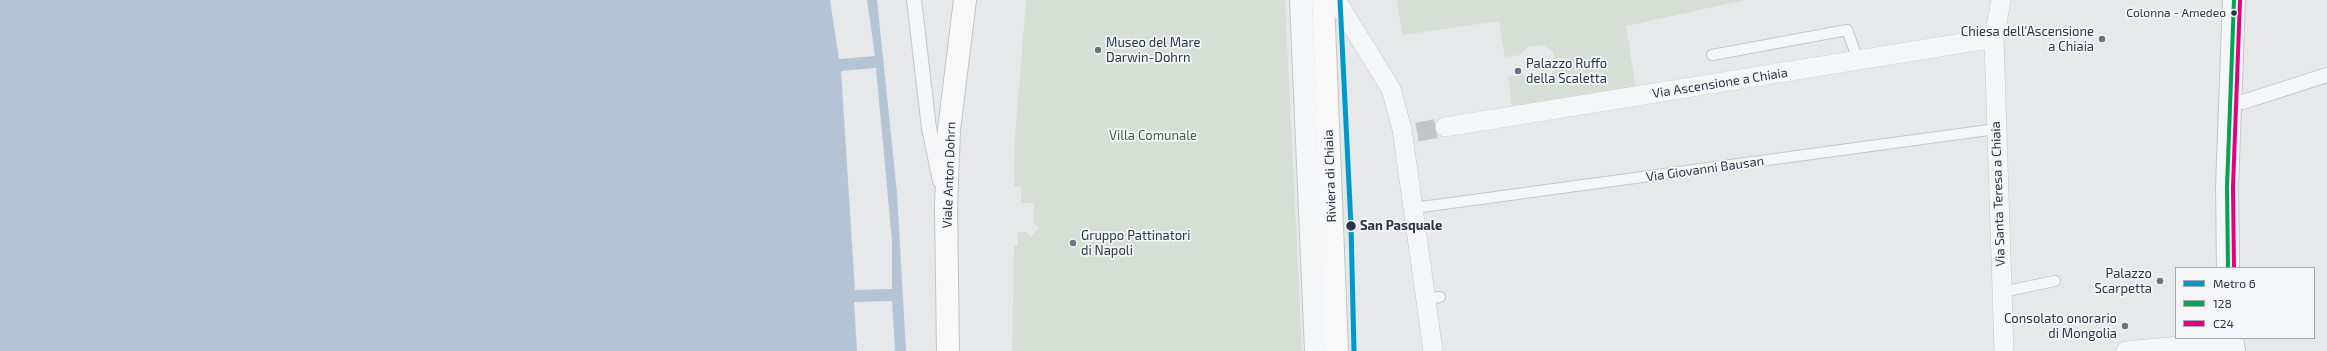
<!DOCTYPE html>
<style>
body{margin:0}
#map{position:relative;width:2327px;height:351px;overflow:hidden;background:#e6e8ea;font-family:"Exo 2",sans-serif}
canvas{display:block}
.legend{position:absolute;left:2175px;top:267px;width:140px;height:72px;box-sizing:border-box;background:#f4f6f9;border:1px solid #a4a8b1;margin:0;padding:5px 7px;list-style:none;font-size:12px;color:#2b3445}
.legend li{display:flex;align-items:center;gap:8px;height:20px}
.legend b{width:20px;border:1px solid #a4a8b1}
</style>
<div id="map">
<canvas width="2327" height="351"></canvas>
<ul class="legend">
<li><b style="height:5px;background:#09c"></b>Metro 6</li>
<li><b style="height:5px;background:#00a651"></b>128</li>
<li><b style="height:5px;background:#e5007d"></b>C24</li>
</ul>
</div>
<script>
const g = document.querySelector('canvas').getContext('2d');
g.lineJoin = 'round';
function fill(path, color) { g.fillStyle = color; g.fill(path, 'evenodd'); }
const shape = rows => new Path2D(rows.map(r => 'M' + r).join(''));
function trace(path, color, width, dash) { g.strokeStyle = color; g.lineWidth = width; g.lineCap = dash ? 'butt' : 'round'; g.setLineDash(dash || []); g.stroke(path); }
function drawText(font, color, halo, rows, align = 'center') {
  g.font = font + ' "Exo 2",sans-serif'; g.lineWidth = 3.5; g.setLineDash([]); g.textBaseline = 'middle'; g.strokeStyle = halo; g.fillStyle = color; for (const [text, x, y, turn = 0] of rows) {
    g.save(); g.translate(x, y); g.rotate((+turn || 0) * Math.PI / 180); g.textAlign = isNaN(turn) ? turn : align; if (halo) g.strokeText(text, 0, 0); g.fillText(text, 0, 0); g.restore();
  }
}
fill(shape([
 [1026,0,1285,0,1302,351,1012,351,1014,246,1018,246,1018,232,1026,232,1031,237,1039,228,1034,223,1034,203,1021,203,1021,186,1014,186,1015,138],
 [1397,0,1745,0,1626,26,1636,89,1512,107,1508,77,1522,75,1522,73,1532,81,1548,79,1555,68,1553,52,1543,45,1527,47,1519,57,1519,55,1505,57,1499,21,1402,35]
]), '#d6ded6');
fill(shape([
 [0,0,877,0,897,193,906,351,0,351]
]), '#b4c4d5');
fill(shape([
 [830,0,867,0,875,56,839,59],
 [876,68,892,241,892,289,855,290,841,71],
 [892,301,895,351,857,351,854,302]
]), '#e6e8ea');
trace(shape([
 [1417,132,1445,127]
]), '#c1c4c9', 19, [19, 10]);
const service = shape([
 [1712,55,1847,30,1858,60],
 [1414,208,1996,129],
 [2002,292,2055,281],
 [1426,299,1440,297]
]);
const pedestrian = shape([
 [914,0,929,128,940,181],
 [2243,102,2327,75]
]);
const minor = shape([
 [1336,0,1391,89,1402,129,1433,351],
 [2001,0,1994,38,2004,351],
 [1445,127,1994,38],
 [2126,351,2233,341]
]);
const tertiary = shape([
 [1301,0,1316,351],
 [2228,268,2227,187,2234,0],
 [2232,338,2234,351]
]);
const primary = shape([
 [1323,0,1337,351],
 [948,351,946,207,949,130,965,0]
]);
trace(service, '#c4c6c8', 12);
trace(pedestrian, '#c4c6c8', 16);
trace(minor, '#c4c6c8', 20);
trace(tertiary, '#c4c6c8', 24);
trace(primary, '#c2c5c8', 24);
trace(service, '#f5f6f7', 10);
trace(pedestrian, '#f5f6f7', 14);
trace(minor, '#f5f6f7', 19);
trace(tertiary, '#f5f6f7', 22);
trace(primary, '#f8f8f8', 22);
trace(shape([
 [2228,268,2227,187,2234,0]
]), '#00a651', 4);
trace(shape([
 [2234,268,2233,187,2240,0]
]), '#e5007d', 4);
trace(shape([
 [1340,0,1351,226,1354,351]
]), '#09c', 5);
for (const [x, y, r, color] of [
 [2234,13,3.5,"#2b3445"],
 [2102,39,4,"#6c737f"],
 [1098,50,4,"#6c737f"],
 [1518,71,4,"#6c737f"],
 [1351,226,5.5,"#2b3445"],
 [1073,243,4,"#6c737f"],
 [2160,281,4,"#6c737f"],
 [2125,326,4,"#6c737f"]
]) { const dot = new Path2D(); dot.arc(x, y, r, 0, 2 * Math.PI); g.fillStyle = color; g.fill(dot); trace(dot, '#f4f6f9', 1.5); }
drawText('12px', '#2b3445', '#f4f6f9', [
 ["Colonna - Amedeo",2226,13]
], 'right');
drawText('13px', '#2b3445', '#f4f6f9', [
 ["Chiesa dell'Ascensione",2094,32],
 ["a Chiaia",2094,47],
 ["Museo del Mare",1106,43,"left"],
 ["Darwin-Dohrn",1106,58,"left"],
 ["Palazzo Ruffo",1526,64,"left"],
 ["della Scaletta",1526,79,"left"],
 ["Gruppo Pattinatori",1081,236,"left"],
 ["di Napoli",1081,251,"left"],
 ["Palazzo",2152,274],
 ["Scarpetta",2152,289],
 ["Consolato onorario",2117,319],
 ["di Mongolia",2117,334]
], 'right');
drawText('13px', '#2b3445', '#f4f6f9', [
 ["Via Ascensione a Chiaia",1720,83,-9],
 ["Via Giovanni Bausan",1705,169,-8],
 ["Viale Anton Dohrn",949,175,-88],
 ["Riviera di Chiaia",1330,176,-92],
 ["Via Santa Teresa a Chiaia",1998,194,-92]
]);
drawText('13px', '#3f6138', '#f4f6f9', [
 ["Villa Comunale",1153,136]
]);
drawText('bold 13px', '#2b3445', '#f4f6f9', [
 ["San Pasquale",1360,226]
], 'left');
</script>
